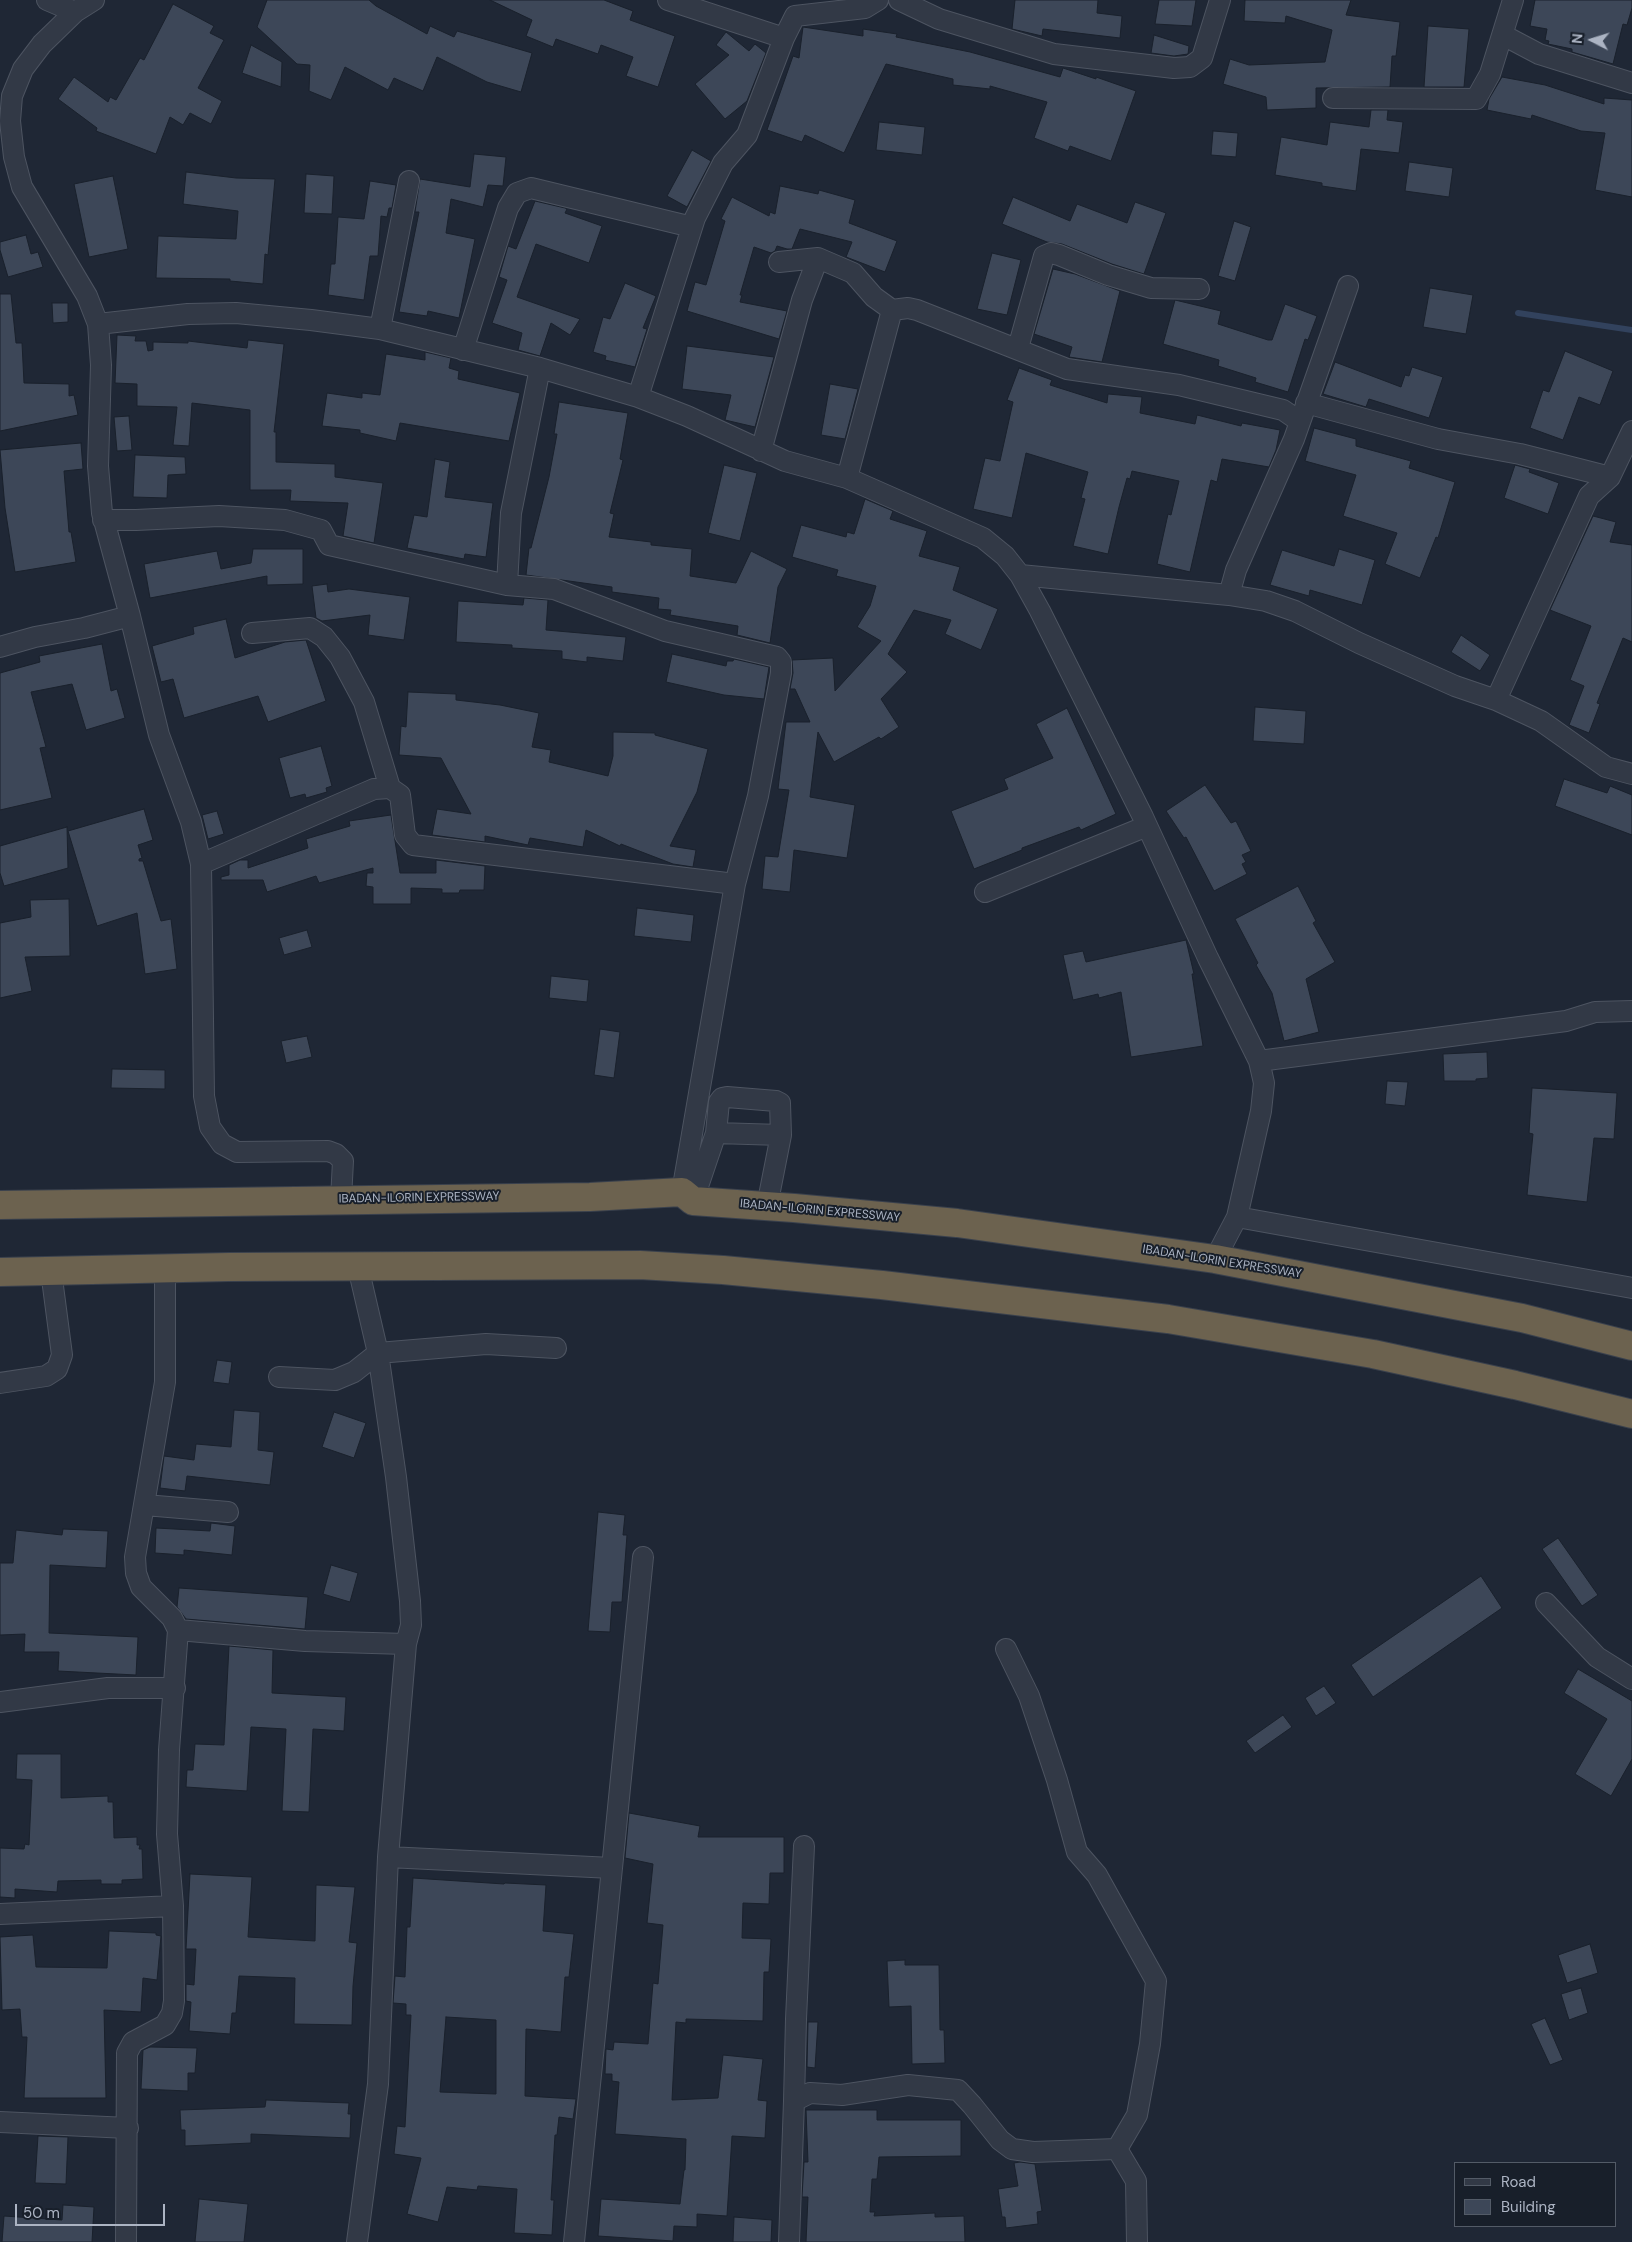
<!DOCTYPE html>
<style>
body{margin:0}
#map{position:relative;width:1632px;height:2242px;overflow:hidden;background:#1f2735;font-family:"DM Sans",sans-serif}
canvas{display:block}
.legend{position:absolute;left:1454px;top:2162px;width:162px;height:65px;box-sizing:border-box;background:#181f2a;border:1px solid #535b67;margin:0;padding:6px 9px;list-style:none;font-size:15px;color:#acb4c3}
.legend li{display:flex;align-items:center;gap:10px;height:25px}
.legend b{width:25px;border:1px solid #535b67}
.north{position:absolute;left:1567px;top:15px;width:50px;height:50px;-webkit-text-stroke:4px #181f2a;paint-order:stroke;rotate:275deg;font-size:14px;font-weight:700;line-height:20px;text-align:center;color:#acb4c3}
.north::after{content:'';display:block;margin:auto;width:18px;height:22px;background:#acb4c3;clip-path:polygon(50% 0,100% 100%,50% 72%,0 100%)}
.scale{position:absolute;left:15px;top:2204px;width:150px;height:22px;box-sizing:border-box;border:2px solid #acb4c3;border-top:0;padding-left:6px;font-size:15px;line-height:18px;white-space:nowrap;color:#acb4c3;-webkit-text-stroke:4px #181f2a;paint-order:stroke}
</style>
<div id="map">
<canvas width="1632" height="2242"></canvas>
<ul class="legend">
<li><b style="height:6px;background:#323946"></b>Road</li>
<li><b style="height:14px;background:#3d4758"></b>Building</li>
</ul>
<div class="north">N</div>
<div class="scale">50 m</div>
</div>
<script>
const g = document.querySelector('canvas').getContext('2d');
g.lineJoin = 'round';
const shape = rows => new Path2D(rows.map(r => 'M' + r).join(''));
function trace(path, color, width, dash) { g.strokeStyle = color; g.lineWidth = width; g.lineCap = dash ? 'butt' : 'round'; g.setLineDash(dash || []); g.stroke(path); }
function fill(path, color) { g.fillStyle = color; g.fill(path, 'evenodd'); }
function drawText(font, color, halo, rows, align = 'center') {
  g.font = font + ' "DM Sans",sans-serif'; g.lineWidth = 4; g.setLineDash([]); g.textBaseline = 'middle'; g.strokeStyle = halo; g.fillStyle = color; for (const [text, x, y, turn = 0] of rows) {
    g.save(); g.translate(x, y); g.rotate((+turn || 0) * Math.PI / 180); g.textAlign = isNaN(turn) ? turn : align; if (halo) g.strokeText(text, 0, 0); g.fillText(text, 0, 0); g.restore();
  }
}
trace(shape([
 [1518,313,1632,330]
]), '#32425d', 6);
const building = shape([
 [267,0,369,0,376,6,427,34,430,26,454,37,457,31,532,53,521,92,487,82,437,57,423,91,394,78,388,90,345,67,331,100,309,91,310,65,297,64,257,27,267,0],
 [490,0,604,0,633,11,630,20,675,36,658,87,626,76,633,57,601,45,598,54,556,39,553,47,526,36,532,20,490,0],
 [1015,0,1098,0,1097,13,1122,16,1120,38,1043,29,1042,36,1012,29,1015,0],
 [1159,0,1196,0,1192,26,1155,24,1159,0],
 [1245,0,1351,0,1346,15,1400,22,1396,56,1392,56,1390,87,1316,88,1316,108,1267,110,1266,97,1223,84,1230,59,1249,65,1325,62,1332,30,1286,16,1285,23,1244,21,1245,0],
 [1535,0,1632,0,1632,8,1627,25,1623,24,1613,64,1572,52,1572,49,1548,44,1549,41,1545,40,1547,29,1530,26,1535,0],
 [173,4,214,26,210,33,224,40,198,88,222,101,211,124,190,113,183,125,170,117,156,154,96,131,97,128,58,99,74,77,108,102,110,97,116,100,140,58,144,60,173,4],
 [1428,26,1469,29,1464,87,1424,87,1428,26],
 [803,27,863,36,863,29,897,34,896,37,970,52,1060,77,1063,68,1096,79,1096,77,1136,91,1111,161,1070,146,1068,151,1034,138,1047,102,990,86,990,89,953,85,953,79,886,64,844,153,805,135,802,142,767,130,793,56,799,58,803,27],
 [726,32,749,51,755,44,766,53,747,101,725,119,695,84,729,55,716,45,726,32],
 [1154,35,1189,46,1188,54,1174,56,1151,53,1154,35],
 [251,45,282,62,281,87,242,73,251,45],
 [1502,77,1545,85,1604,104,1604,98,1632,100,1632,197,1595,190,1605,133,1581,131,1532,115,1531,119,1487,110,1489,99,1502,77],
 [1371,110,1388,110,1387,120,1403,122,1399,153,1361,149,1356,191,1322,186,1322,183,1275,175,1281,137,1327,145,1330,122,1369,127,1371,110],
 [879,122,925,127,922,155,876,150,879,122],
 [1213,131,1238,133,1236,157,1211,155,1213,131],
 [692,150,711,161,687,207,667,196,692,150],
 [474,154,506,157,503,186,488,185,483,207,451,199,446,233,475,239,459,318,428,311,427,316,399,312,419,212,415,212,420,179,470,187,474,154],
 [1409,162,1453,168,1449,197,1405,191,1409,162],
 [186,172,236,178,275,179,268,255,265,254,263,284,230,281,230,279,156,278,158,236,236,239,238,211,183,204,186,172],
 [306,174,334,176,332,214,304,213,306,174],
 [113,176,128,249,89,257,74,184,113,176],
 [370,181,396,185,392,208,389,208,387,217,381,216,378,256,370,256,364,300,328,295,331,264,335,264,338,217,364,219,370,181],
 [780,186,818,194,819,190,855,200,849,223,897,241,885,272,846,257,852,242,800,229,792,249,787,249,777,246,775,251,771,253,754,247,740,295,742,295,740,302,787,311,779,339,687,311,695,282,706,285,725,221,721,219,732,197,769,216,770,212,775,214,780,186],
 [1013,197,1070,221,1077,204,1127,223,1135,202,1166,213,1144,274,1112,264,1062,244,1047,242,1002,224,1013,197],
 [535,201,565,208,567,209,565,213,602,226,589,263,536,244,517,297,580,319,570,335,551,323,540,356,518,350,522,333,492,323,507,280,499,277,508,246,516,249,535,201],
 [1234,221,1251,227,1235,281,1218,276,1234,221],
 [26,235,31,254,38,252,43,267,8,277,0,250,0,242,26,235],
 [992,253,1021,260,1007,315,977,309,992,253],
 [1053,269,1075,274,1120,291,1102,362,1069,357,1072,347,1034,334,1053,269],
 [625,283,656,296,643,328,647,329,635,367,605,360,606,356,593,352,603,317,610,319,625,283],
 [1430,288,1473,295,1466,334,1423,327,1430,288],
 [0,294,11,294,16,343,22,343,24,383,69,384,69,396,74,395,78,415,0,431,0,294],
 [1175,300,1221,311,1218,324,1268,340,1272,340,1285,304,1317,316,1308,340,1305,339,1288,392,1255,382,1256,378,1218,366,1219,360,1163,344,1175,300],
 [52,303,68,303,68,322,53,323,52,303],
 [117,335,136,336,135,341,146,341,148,351,153,350,153,342,188,343,188,341,247,348,248,340,284,344,274,432,276,432,276,462,335,464,335,477,383,483,374,543,343,536,348,503,290,501,291,490,250,490,250,410,192,403,189,446,173,445,177,407,137,406,137,384,115,383,117,335],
 [687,346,774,357,755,427,725,420,731,395,682,389,687,346],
 [1565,351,1613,371,1600,405,1579,397,1563,440,1530,428,1543,390,1549,392,1565,351],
 [425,352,451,358,449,368,459,371,458,379,520,393,509,441,400,423,396,441,360,433,360,430,322,426,327,393,362,398,362,393,380,395,386,354,425,360,425,352],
 [1335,362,1401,387,1405,375,1409,376,1412,367,1443,377,1429,418,1369,399,1366,407,1323,394,1335,362],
 [1019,368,1052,380,1050,385,1107,403,1108,394,1142,397,1140,413,1195,424,1197,415,1241,426,1242,423,1280,430,1276,450,1269,467,1222,459,1217,482,1211,480,1190,572,1157,564,1168,514,1171,515,1179,481,1132,471,1130,479,1127,478,1119,507,1108,554,1073,546,1085,499,1081,498,1088,472,1026,453,1012,518,973,509,985,458,1000,461,1013,402,1007,400,1019,368],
 [830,384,858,389,845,439,821,435,830,384],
 [559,402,628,413,620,459,623,460,610,513,614,514,609,537,651,542,651,545,692,549,690,576,736,583,751,551,787,569,778,587,770,643,737,635,738,626,670,615,671,610,658,609,659,598,612,592,612,587,526,575,529,548,531,548,549,477,557,434,554,434,559,402],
 [129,416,132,450,117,451,114,417,129,416],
 [1314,428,1356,439,1356,446,1411,461,1409,468,1455,482,1438,538,1436,537,1420,578,1385,564,1397,533,1343,516,1356,475,1305,461,1314,428],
 [81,443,83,469,64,471,69,532,71,532,76,562,15,572,5,508,0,450,81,443],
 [135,455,185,457,186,474,168,475,167,498,133,497,135,455],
 [435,459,450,462,445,497,493,503,486,557,465,554,464,559,407,548,414,515,427,517,435,459],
 [724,465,757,473,740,541,708,533,724,465],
 [1515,465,1530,469,1529,472,1559,483,1548,514,1504,498,1515,465],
 [865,499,893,511,890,519,927,531,919,556,960,567,953,590,998,609,981,650,945,634,951,620,914,610,888,654,907,672,881,699,899,727,881,739,879,737,834,762,818,732,810,797,855,805,847,858,794,850,790,892,762,889,765,856,778,857,789,790,778,789,786,722,810,722,795,689,790,689,793,673,792,660,833,658,835,691,881,641,857,627,870,606,876,586,836,576,838,570,792,557,801,525,846,537,847,532,854,534,865,499],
 [1593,516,1616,522,1610,542,1632,545,1632,642,1623,638,1597,703,1600,704,1589,733,1569,725,1584,686,1570,680,1591,626,1550,610,1593,516],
 [253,549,303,549,303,584,267,585,267,576,150,598,144,564,217,551,221,569,251,563,253,549],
 [1339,549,1375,560,1362,605,1310,590,1309,596,1270,585,1282,550,1334,566,1339,549],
 [327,584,328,592,349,589,410,597,404,640,368,635,370,615,322,621,316,618,312,586,327,584],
 [524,598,548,600,546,630,626,637,623,661,587,657,587,662,562,659,562,651,512,648,512,645,456,642,458,601,523,605,524,598],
 [226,619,235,658,285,642,306,640,326,701,268,722,258,696,184,718,173,679,161,682,152,646,194,634,193,627,226,619],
 [1461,635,1490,655,1480,671,1451,652,1461,635],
 [102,644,111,691,117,689,125,718,86,730,72,684,31,692,46,747,40,748,52,798,0,810,0,673,40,662,39,656,102,644],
 [672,654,726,666,727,661,733,661,734,659,769,667,764,699,724,695,666,682,672,654],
 [408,692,456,694,456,700,500,705,539,713,532,747,551,750,549,762,608,776,613,756,613,732,655,733,655,735,708,749,697,792,670,846,696,850,693,867,673,864,621,844,620,846,586,830,583,847,530,838,528,845,485,836,485,842,432,835,437,809,471,814,441,758,399,755,401,726,406,727,408,692],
 [1255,707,1306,711,1304,744,1253,741,1255,707],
 [1067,708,1116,814,1081,830,1079,827,1022,848,1022,850,974,869,951,811,1008,789,1004,779,1053,758,1036,724,1067,708],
 [321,746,332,786,326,788,327,792,306,798,305,794,290,798,279,758,321,746],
 [1564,779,1607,793,1610,786,1632,795,1632,835,1555,806,1564,779],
 [1205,785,1231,823,1236,821,1251,851,1242,855,1246,862,1242,864,1247,874,1214,891,1186,837,1184,838,1166,811,1205,785],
 [144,809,153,840,138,845,142,858,139,859,139,861,143,861,161,921,171,919,177,969,145,974,137,913,97,926,68,831,144,809],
 [217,811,224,834,208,839,202,815,217,811],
 [391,815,400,873,436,873,436,860,485,866,484,890,460,890,459,893,442,893,442,889,411,888,411,904,373,904,373,887,366,886,367,873,373,873,373,868,319,883,316,876,267,892,263,880,221,880,221,877,229,875,229,865,240,860,248,860,248,868,308,848,306,839,350,826,349,821,391,815],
 [67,827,68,868,4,886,0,873,0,846,67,827],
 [1298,886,1316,921,1313,923,1335,962,1306,979,1319,1032,1284,1041,1272,993,1256,965,1258,963,1235,919,1298,886],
 [69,899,70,956,25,957,32,991,0,998,0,923,31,917,30,900,69,899],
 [637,908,694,915,691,942,634,936,637,908],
 [307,930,312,947,284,955,279,938,307,930],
 [1186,940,1194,974,1192,974,1203,1046,1131,1057,1121,992,1099,998,1098,994,1073,1000,1063,955,1083,951,1086,962,1186,940],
 [551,976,589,980,587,1002,549,998,551,976],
 [600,1029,620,1032,614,1078,594,1075,600,1029],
 [307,1036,312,1057,286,1063,281,1041,307,1036],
 [1487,1052,1488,1078,1476,1079,1476,1081,1444,1081,1443,1054,1487,1052],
 [112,1069,165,1070,165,1089,111,1088,112,1069],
 [1387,1081,1408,1082,1405,1106,1385,1104,1387,1081],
 [1532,1088,1617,1093,1614,1139,1594,1138,1587,1202,1527,1195,1533,1134,1529,1133,1532,1088],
 [217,1360,232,1362,229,1384,213,1382,217,1360],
 [234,1410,260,1412,258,1450,274,1452,270,1485,187,1476,185,1491,160,1488,164,1456,194,1460,196,1444,231,1447,234,1410],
 [334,1412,366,1423,354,1458,322,1447,334,1412],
 [598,1512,625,1515,623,1535,627,1535,622,1602,612,1602,610,1632,588,1631,598,1512],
 [211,1523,235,1526,232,1555,184,1550,184,1555,155,1553,156,1528,210,1531,211,1523],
 [63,1529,108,1531,106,1568,50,1565,49,1633,138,1637,136,1675,58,1671,59,1652,24,1652,25,1634,0,1635,0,1563,13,1563,16,1530,62,1535,63,1529],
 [1558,1538,1598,1595,1582,1606,1542,1549,1558,1538],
 [331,1565,358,1573,350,1602,323,1594,331,1565],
 [1481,1576,1502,1608,1373,1697,1351,1665,1481,1576],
 [179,1588,308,1597,305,1629,186,1619,177,1607,179,1588],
 [229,1646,273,1650,272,1693,346,1697,344,1731,313,1729,309,1812,282,1811,286,1729,251,1727,247,1791,186,1787,187,1770,193,1770,195,1744,224,1745,229,1646],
 [1578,1669,1632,1701,1632,1759,1611,1796,1575,1774,1607,1719,1564,1693,1578,1669],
 [1324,1686,1336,1703,1316,1716,1305,1698,1324,1686],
 [1283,1715,1292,1727,1255,1753,1246,1741,1283,1715],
 [17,1754,61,1754,61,1798,108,1796,108,1802,113,1802,114,1838,137,1837,137,1845,140,1845,139,1849,142,1849,143,1879,122,1880,122,1884,101,1884,101,1880,58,1881,57,1892,15,1889,15,1898,0,1897,0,1848,24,1849,25,1844,29,1845,32,1780,16,1779,17,1754],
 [629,1813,700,1826,698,1837,784,1837,784,1873,770,1873,769,1904,743,1903,742,1938,771,1939,769,1972,764,1972,763,2021,686,2019,686,2023,676,2022,672,2100,718,2098,723,2055,763,2059,758,2100,767,2101,765,2138,732,2136,727,2216,697,2214,697,2227,674,2226,673,2241,598,2236,601,2199,680,2204,684,2170,685,2170,686,2139,615,2134,619,2082,612,2081,612,2074,605,2074,606,2049,613,2050,614,2042,648,2044,653,1983,658,1984,663,1925,647,1923,653,1864,625,1858,629,1813],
 [190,1874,252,1877,248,1937,315,1941,316,1885,355,1887,349,1942,357,1943,353,1986,352,2025,294,2024,295,1978,239,1976,236,2013,232,2013,230,2034,189,2031,191,2002,186,2001,186,1984,194,1985,196,1949,186,1949,190,1874],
 [413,1878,504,1884,505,1883,546,1885,543,1931,574,1934,569,1977,565,1977,561,2032,526,2029,525,2096,576,2099,573,2119,559,2117,557,2135,555,2135,551,2200,554,2200,552,2235,514,2233,517,2189,478,2186,477,2190,447,2187,438,2222,407,2214,421,2158,394,2154,397,2126,405,2127,411,2015,406,2015,406,2004,393,2003,395,1976,405,1977,407,1927,410,1927,413,1878],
 [446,2017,496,2020,496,2094,440,2092,446,2017],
 [109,1931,156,1933,156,1935,161,1936,157,1980,143,1978,141,2012,104,2010,106,2098,24,2098,27,2037,22,2037,20,2009,2,2010,0,1937,33,1935,36,1967,107,1968,109,1931],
 [1590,1944,1598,1973,1567,1983,1558,1955,1590,1944],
 [905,1960,905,1965,939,1965,940,2030,944,2030,945,2063,912,2064,911,2006,889,2007,887,1961,905,1960],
 [1581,1988,1588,2013,1569,2020,1561,1994,1581,1988],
 [1545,2018,1563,2060,1550,2065,1531,2024,1545,2018],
 [808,2022,818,2022,815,2068,807,2067,808,2022],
 [150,2047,197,2048,195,2073,188,2073,188,2091,141,2089,143,2050,150,2047],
 [266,2100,349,2103,348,2114,351,2114,350,2138,251,2134,251,2143,185,2146,185,2130,181,2130,180,2110,265,2107,266,2100],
 [806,2110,877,2110,877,2120,961,2120,961,2156,879,2157,877,2179,872,2179,870,2212,875,2212,874,2216,935,2213,935,2217,964,2216,965,2242,806,2242,808,2197,802,2197,804,2162,808,2162,806,2110],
 [38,2136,68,2137,66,2184,35,2183,38,2136],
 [1020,2162,1035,2164,1042,2211,1037,2212,1038,2224,1006,2228,1005,2217,1002,2217,998,2189,1018,2186,1014,2163,1020,2162],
 [199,2199,248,2204,244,2242,195,2242,199,2199],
 [63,2205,94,2207,92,2242,2,2242,4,2216,62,2220,63,2205],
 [734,2217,772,2220,771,2242,733,2242,734,2217]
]);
fill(building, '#3d4758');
trace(building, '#1a212c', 1);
const minor = shape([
 [47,0,75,12],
 [94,0,75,12,42,44,23,69,12,96,10,121,14,157,22,187,87,296,98,324,101,365,98,466,102,513,130,616,159,735,191,822,201,864,204,1096,210,1127,222,1144,237,1152,328,1151,336,1154,343,1161,341,1199],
 [668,0,784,38,795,16,865,8,878,0],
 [899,0,939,19,1054,54,1174,68,1190,67,1202,58,1220,0],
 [1503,35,1539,54,1632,83],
 [1333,98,1476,99,1490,74,1513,0],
 [818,258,853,273,874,297,892,310,908,308,917,310,1067,369,1179,385,1283,410,1299,421],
 [98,324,188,314,236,313,311,320,380,329,540,368,638,397,687,416,785,461,847,478,983,538,1005,556,1020,575,1040,611,1143,817,1208,958,1259,1061,1264,1083,1261,1111,1237,1217,1215,1259],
 [380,329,409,181],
 [1018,348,1044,256,1051,253,1059,255,1108,275,1151,288,1199,289],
 [463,350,508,208,517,193,531,188,692,227],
 [638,397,695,218,723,163,747,135,784,38],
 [1306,403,1438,439,1520,454,1610,477],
 [761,451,802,300,818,258,779,262],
 [847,478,892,310],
 [103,520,136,520,219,516,285,520,321,530,329,545,507,585,554,589,665,631,777,657,781,662,781,673,758,796,735,884,682,1192],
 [1020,575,1229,595,1266,601,1295,611,1359,643,1455,686,1496,700,1541,721,1606,767,1632,774],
 [507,585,511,513,540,368],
 [1229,595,1236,570,1294,439,1348,286],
 [252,633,310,628,324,637,340,657,364,702,390,788],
 [0,647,35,637,84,628,130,616],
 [1496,700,1589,496,1610,477,1632,431],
 [201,864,374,789,390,788,400,795,405,835,413,845,735,884],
 [985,892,1147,826],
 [1259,1061,1566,1021,1595,1012,1632,1011],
 [716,1133,719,1102,722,1098,727,1097,776,1101,780,1103,781,1135],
 [693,1201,716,1133,781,1135,767,1206],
 [1237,1217,1632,1288],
 [279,1377,335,1380,354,1372,378,1353,486,1344,556,1348],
 [0,1383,46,1376,57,1369,62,1355,51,1271],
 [145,1505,228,1512],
 [1546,1603,1597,1657,1632,1679],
 [178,1630,305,1641,406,1644],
 [0,1702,108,1688,175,1688],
 [388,1857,612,1868,574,2242],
 [612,1868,643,1557],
 [0,1914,173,1906],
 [794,2101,796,2019,804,1846],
 [0,2122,128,2128],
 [1117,2149,1136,2181,1137,2242],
 [126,2242,127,2053,133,2042,165,2025,172,2013,174,2001,173,1906,167,1834,169,1750,178,1630,172,1618,141,1587,136,1573,135,1557,165,1382,165,1268],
 [357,2242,378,2084,388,1857,406,1644,411,1625,410,1601,396,1477,378,1353,358,1267],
 [789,2242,794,2101,810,2093,842,2095,908,2085,958,2090,972,2105,1000,2140,1012,2149,1033,2152,1117,2149,1137,2115,1150,2044,1156,1981,1097,1875,1077,1852,1057,1780,1029,1696,1006,1649]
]);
const highway = shape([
 [0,1205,590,1197,682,1192,693,1201,794,1208,957,1223,1215,1259,1522,1318,1632,1346],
 [0,1272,229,1267,640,1265,723,1270,882,1285,1168,1319,1373,1354,1515,1385,1632,1414]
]);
trace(minor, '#4d5461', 22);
trace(highway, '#3a414d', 30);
trace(minor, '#323946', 20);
trace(highway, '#6c624f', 28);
drawText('12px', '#acb4c3', '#181f2a', [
 ["IBADAN-ILORIN EXPRESSWAY",419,1198,-1],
 ["IBADAN-ILORIN EXPRESSWAY",820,1211,5],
 ["IBADAN-ILORIN EXPRESSWAY",1222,1262,9]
]);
</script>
